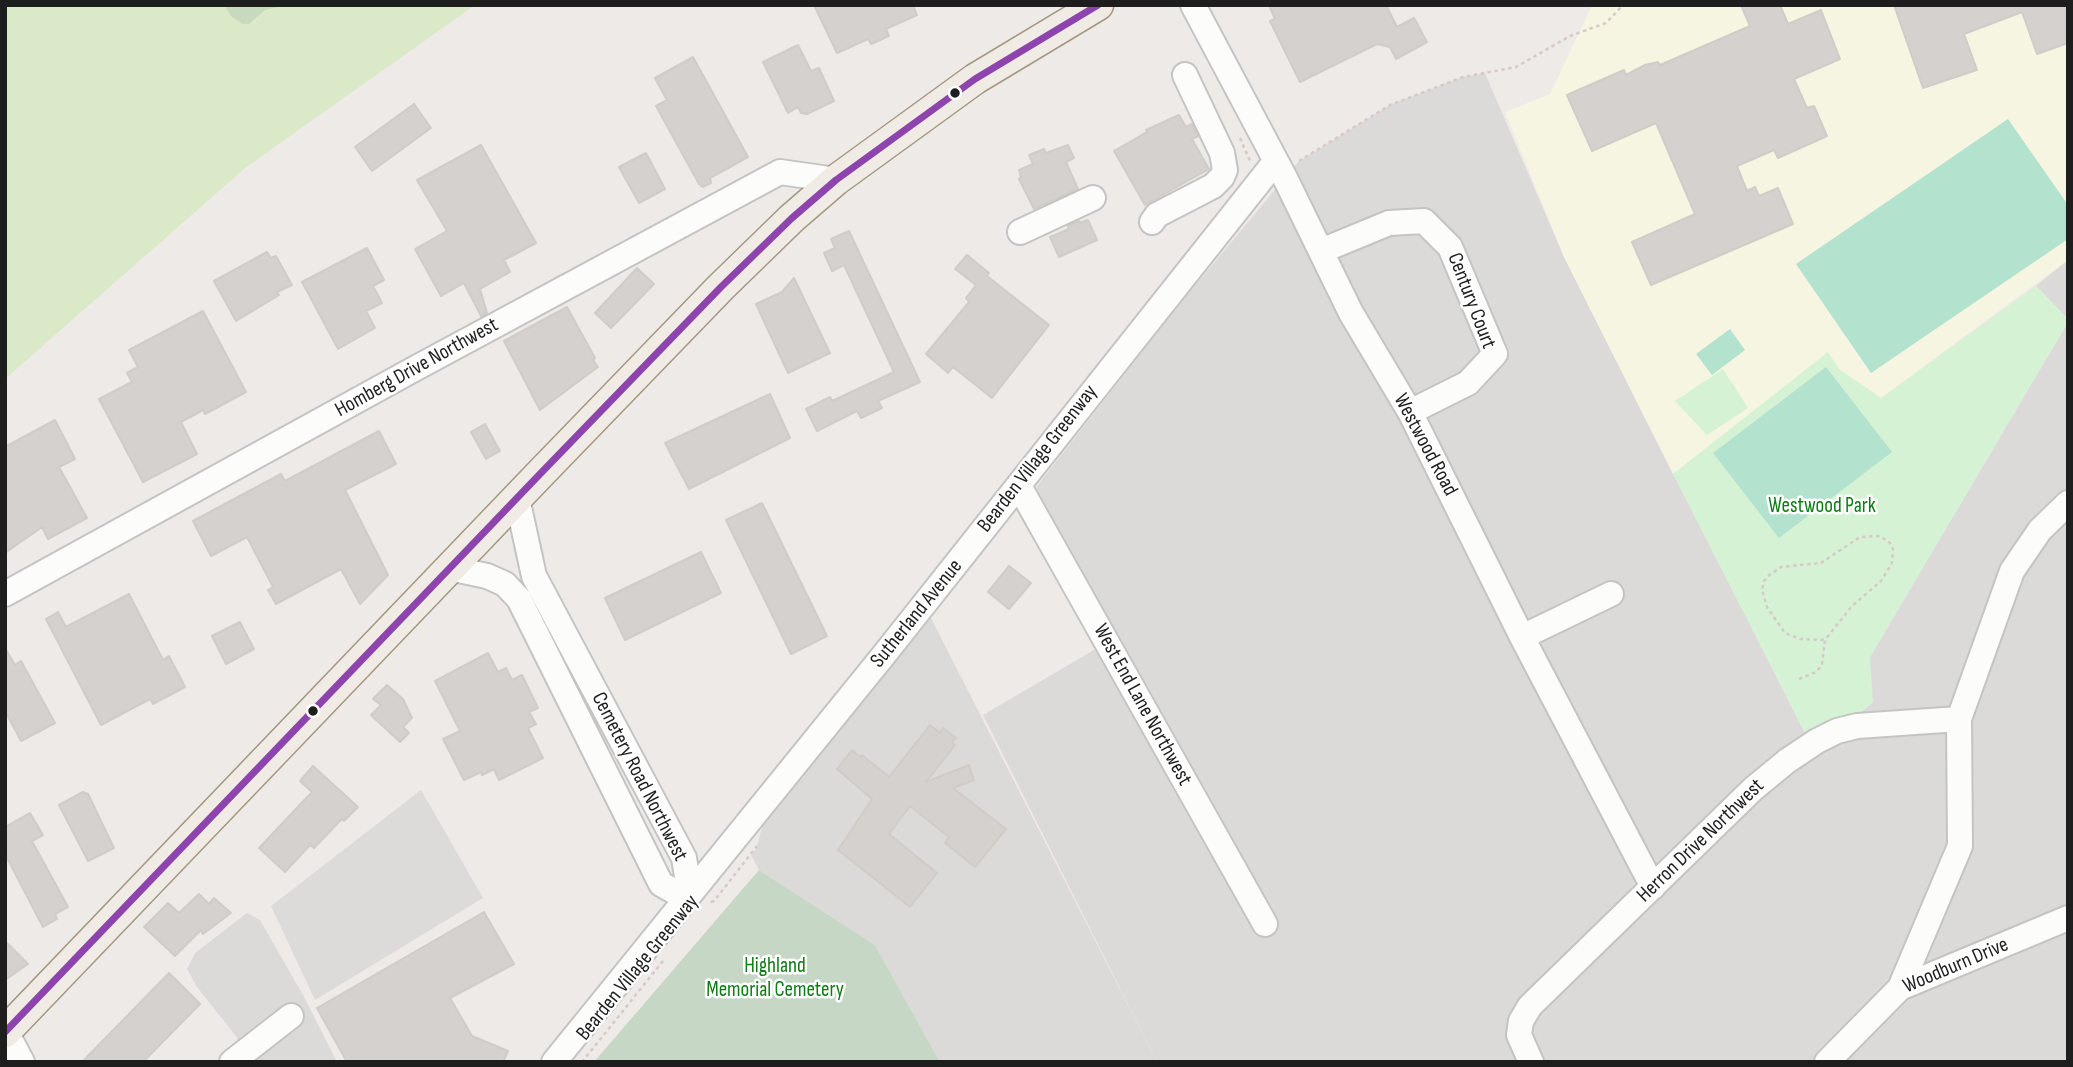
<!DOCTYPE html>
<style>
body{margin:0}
#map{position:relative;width:2073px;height:1067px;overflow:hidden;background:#edeae7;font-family:"Sofia Sans Condensed",sans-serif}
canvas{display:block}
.frame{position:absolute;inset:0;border:7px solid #1e1e1e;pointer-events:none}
</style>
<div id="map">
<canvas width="2073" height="1067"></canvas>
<div class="frame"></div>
</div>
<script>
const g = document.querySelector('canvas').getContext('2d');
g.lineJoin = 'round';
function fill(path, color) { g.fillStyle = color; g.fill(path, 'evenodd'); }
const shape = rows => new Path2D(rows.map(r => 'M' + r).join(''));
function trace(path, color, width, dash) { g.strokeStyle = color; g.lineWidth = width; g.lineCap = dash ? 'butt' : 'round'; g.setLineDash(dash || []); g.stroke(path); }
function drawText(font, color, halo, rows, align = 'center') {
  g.font = font + ' "Sofia Sans Condensed",sans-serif'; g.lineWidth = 5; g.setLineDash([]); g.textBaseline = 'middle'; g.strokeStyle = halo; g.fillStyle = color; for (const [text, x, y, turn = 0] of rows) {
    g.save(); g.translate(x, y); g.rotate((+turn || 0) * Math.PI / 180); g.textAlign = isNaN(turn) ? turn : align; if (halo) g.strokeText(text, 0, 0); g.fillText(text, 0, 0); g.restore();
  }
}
fill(shape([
 [1485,73,1564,257,1807,737,1870,657,2068,322,2068,1062,1157,1062,983,715,1099,647,1019,515,1040,482,1183,300,1298,162,1390,105,1463,77],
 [2068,260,2068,319,2036,286],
 [247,913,260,920,303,995,337,1062,247,1062,249,1060,235,1035,197,987,187,969,195,953]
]), '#dcdad8');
fill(shape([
 [1592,5,2068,5,2068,260,1881,398,1839,369,1828,353,1673,474,1564,257,1505,112,1550,94]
]), '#f6f5e2');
fill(shape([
 [931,618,1157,1062,940,1062,875,945,759,870,751,855,756,849,763,824]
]), '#dbdad8');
fill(shape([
 [5,5,475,5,245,168,5,379]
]), '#dae9c7');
fill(shape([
 [229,5,287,5,265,10,249,24,242,24,231,16,226,8]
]), '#c8dabd');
fill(shape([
 [759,870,875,945,940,1062,594,1062]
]), '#c6d7c6');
fill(shape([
 [2036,286,2068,319,2068,322,1870,657,1873,702,1857,716,1807,737,1673,474,1828,352,1839,369,1881,398],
 [1723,369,1748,408,1707,435,1675,401]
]), '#d6f2d5');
fill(shape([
 [2008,119,2068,205,2068,239,1871,373,1796,264],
 [1730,329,1745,350,1712,375,1696,354],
 [1826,367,1892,452,1779,538,1713,453]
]), '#b3e2ce');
fill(shape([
 [421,790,483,898,315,1000,271,906]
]), '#dddbda');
const building = shape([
 [814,5,913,5,917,15,886,29,889,36,871,44,868,39,837,53,814,5],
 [1269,5,1386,5,1397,27,1414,18,1427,42,1396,59,1390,47,1377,44,1300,82,1270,21,1275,19,1269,5],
 [1741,5,1780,5,1788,24,1821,10,1840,59,1794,79,1807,108,1814,106,1827,136,1778,158,1774,150,1737,166,1747,191,1755,187,1759,196,1778,188,1793,224,1651,285,1632,242,1695,214,1656,123,1592,151,1567,95,1624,70,1626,75,1645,65,1658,62,1660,65,1750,26,1741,5],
 [1894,5,2065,5,2068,14,2068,43,2037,54,2022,12,1964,34,1977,70,1923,88,1894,5],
 [798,45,811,71,819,68,834,101,807,114,801,113,798,107,788,113,763,62,798,45],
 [693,57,748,157,710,178,711,183,703,187,699,184,656,106,667,100,655,78,693,57],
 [414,104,431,128,372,171,355,147,414,104],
 [1179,115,1186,127,1192,124,1198,136,1192,139,1209,169,1145,205,1114,151,1147,132,1146,130,1179,115],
 [481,145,536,243,504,260,510,272,480,289,487,313,481,316,464,283,441,296,415,249,447,231,417,180,481,145],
 [1068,145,1074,158,1066,162,1078,189,1034,209,1019,179,1021,177,1019,170,1033,164,1029,155,1044,149,1046,153,1068,145],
 [646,153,665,189,639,203,619,167,646,153],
 [1088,220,1097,240,1059,257,1050,237,1069,229,1068,226,1079,221,1080,223,1088,220],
 [849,231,920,382,878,401,882,408,861,418,857,411,817,431,806,409,830,397,832,401,894,372,844,265,832,271,824,253,835,248,831,239,849,231],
 [367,248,384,280,373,286,382,303,366,311,375,328,338,349,302,282,367,248],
 [267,252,271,258,276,256,292,285,277,292,279,295,236,321,214,281,267,252],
 [967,255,989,273,987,276,1049,325,992,398,953,367,948,373,926,354,969,302,966,298,976,285,955,269,967,255],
 [637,268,654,284,611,328,595,313,637,268],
 [794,278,830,353,788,373,756,304,782,292,794,278],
 [567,307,595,358,593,360,598,367,540,410,504,341,567,307],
 [203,311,246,392,205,414,203,410,181,422,197,454,143,482,99,399,132,382,127,373,138,367,129,350,203,311],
 [770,394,790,438,689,489,665,443,770,394],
 [55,420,75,459,59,467,87,518,48,539,42,527,5,553,5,447,55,420],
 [485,424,500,451,486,459,471,432,485,424],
 [379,431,396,464,345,490,388,575,360,604,341,569,276,604,268,590,273,587,247,537,211,556,193,521,281,474,285,481,379,431],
 [762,503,827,636,791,654,726,520,762,503],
 [701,552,721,593,625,640,605,598,701,552],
 [1009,566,1031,583,1009,609,988,592,1009,566],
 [129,594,163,660,169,656,185,687,153,704,150,699,101,725,46,619,58,612,66,627,129,594],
 [240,622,254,649,226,664,212,636,240,622],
 [5,648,15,665,21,661,55,723,21,741,5,711,5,648],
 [488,653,498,672,506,668,512,680,522,675,538,708,529,712,536,724,528,728,543,758,499,780,494,769,482,775,481,772,464,780,443,739,460,731,435,681,488,653],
 [387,685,403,699,412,718,403,727,409,733,400,742,371,715,381,705,373,699,387,685],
 [930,725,940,733,943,728,956,738,952,742,955,745,926,782,969,765,974,780,953,788,1006,829,975,867,945,843,949,837,910,806,889,834,937,873,910,907,838,850,872,799,837,769,852,750,860,757,862,755,889,777,930,725],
 [313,766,358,807,344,821,342,819,314,848,310,845,285,872,259,848,312,792,300,781,313,766],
 [83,792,88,794,114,848,88,861,59,805,83,792],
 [30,813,43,835,32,841,68,907,55,914,57,919,43,927,5,854,5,827,30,813],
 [199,894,209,904,214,898,231,913,203,934,201,930,175,956,144,927,168,903,179,913,199,894],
 [484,912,514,964,450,998,472,1036,508,1051,504,1060,500,1062,347,1062,317,1008,484,912],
 [5,941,28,964,5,980,5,941],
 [169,973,200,1004,143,1062,82,1062,169,973]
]);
fill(building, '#d4d1ce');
trace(building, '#d0ccc8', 2);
const minor = shape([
 [1193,5,1285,178,1351,313,1410,412,1522,637,1653,887],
 [1152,222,1157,215,1213,186,1222,177,1225,170,1222,153,1185,75],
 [1020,232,1093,198],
 [1321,251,1389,223,1424,221,1450,247,1495,354,1468,383,1410,412],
 [1019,486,1265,924],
 [449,568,487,576,505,584,519,599,661,884,686,898,687,876,684,858,534,576,517,498],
 [5,594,416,368,780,172,836,180],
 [1522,637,1611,594],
 [1900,988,1960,846,1959,719,2012,571,2040,530,2068,503],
 [5,1030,22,1062],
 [232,1062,291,1016],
 [554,1062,883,656,1275,162],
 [1531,1062,1519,1035,1521,1021,1530,1006,1753,789,1787,761,1817,741,1837,731,1857,726,1959,719],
 [1827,1062,1900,988,2068,918]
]);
const major = shape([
 [5,1032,540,474,721,287,792,218,836,180,975,79,1098,5]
]);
trace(minor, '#c5c4c3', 28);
trace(major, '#a39883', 33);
trace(shape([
 [1240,138,1250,161],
 [1299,161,1390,105,1463,77,1516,67,1570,36,1606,23,1623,5],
 [1799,679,1816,672,1822,665,1825,640,1852,606,1881,581,1892,563,1893,549,1890,543,1880,536,1860,537,1821,563,1781,567,1768,576,1764,581,1762,590,1767,607,1785,633,1800,639,1825,640],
 [711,902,714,901,757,846],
 [582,1062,663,961]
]), '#d6c9c7', 2.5, [3.5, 3.5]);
trace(minor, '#fcfcfb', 24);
trace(major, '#f0ece5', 30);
trace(shape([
 [5,1032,540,474,721,287,792,218,836,180,975,79,1098,5]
]), '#8e44ad', 7);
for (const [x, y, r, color] of [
 [955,93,6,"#1e1e1e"],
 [313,711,6,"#1e1e1e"]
]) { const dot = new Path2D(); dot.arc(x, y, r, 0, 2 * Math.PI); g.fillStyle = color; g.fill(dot); trace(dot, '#fff', 2.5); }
drawText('21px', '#1e1e1e', '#fff', [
 ["Century Court",1471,301,69],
 ["Homberg Drive Northwest",417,368,-29],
 ["Westwood Road",1425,445,62],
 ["Bearden Village Greenway",1038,459,-52],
 ["Sutherland Avenue",917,614,-51],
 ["West End Lane Northwest",1142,705,61],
 ["Cemetery Road Northwest",639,777,63],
 ["Herron Drive Northwest",1701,841,-44],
 ["Woodburn Drive",1956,966,-23],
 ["Bearden Village Greenway",638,968,-51]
]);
drawText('21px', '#0e7b15', '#fff', [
 ["Westwood Park",1822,507],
 ["Highland",775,967],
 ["Memorial Cemetery",775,991]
]);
</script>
